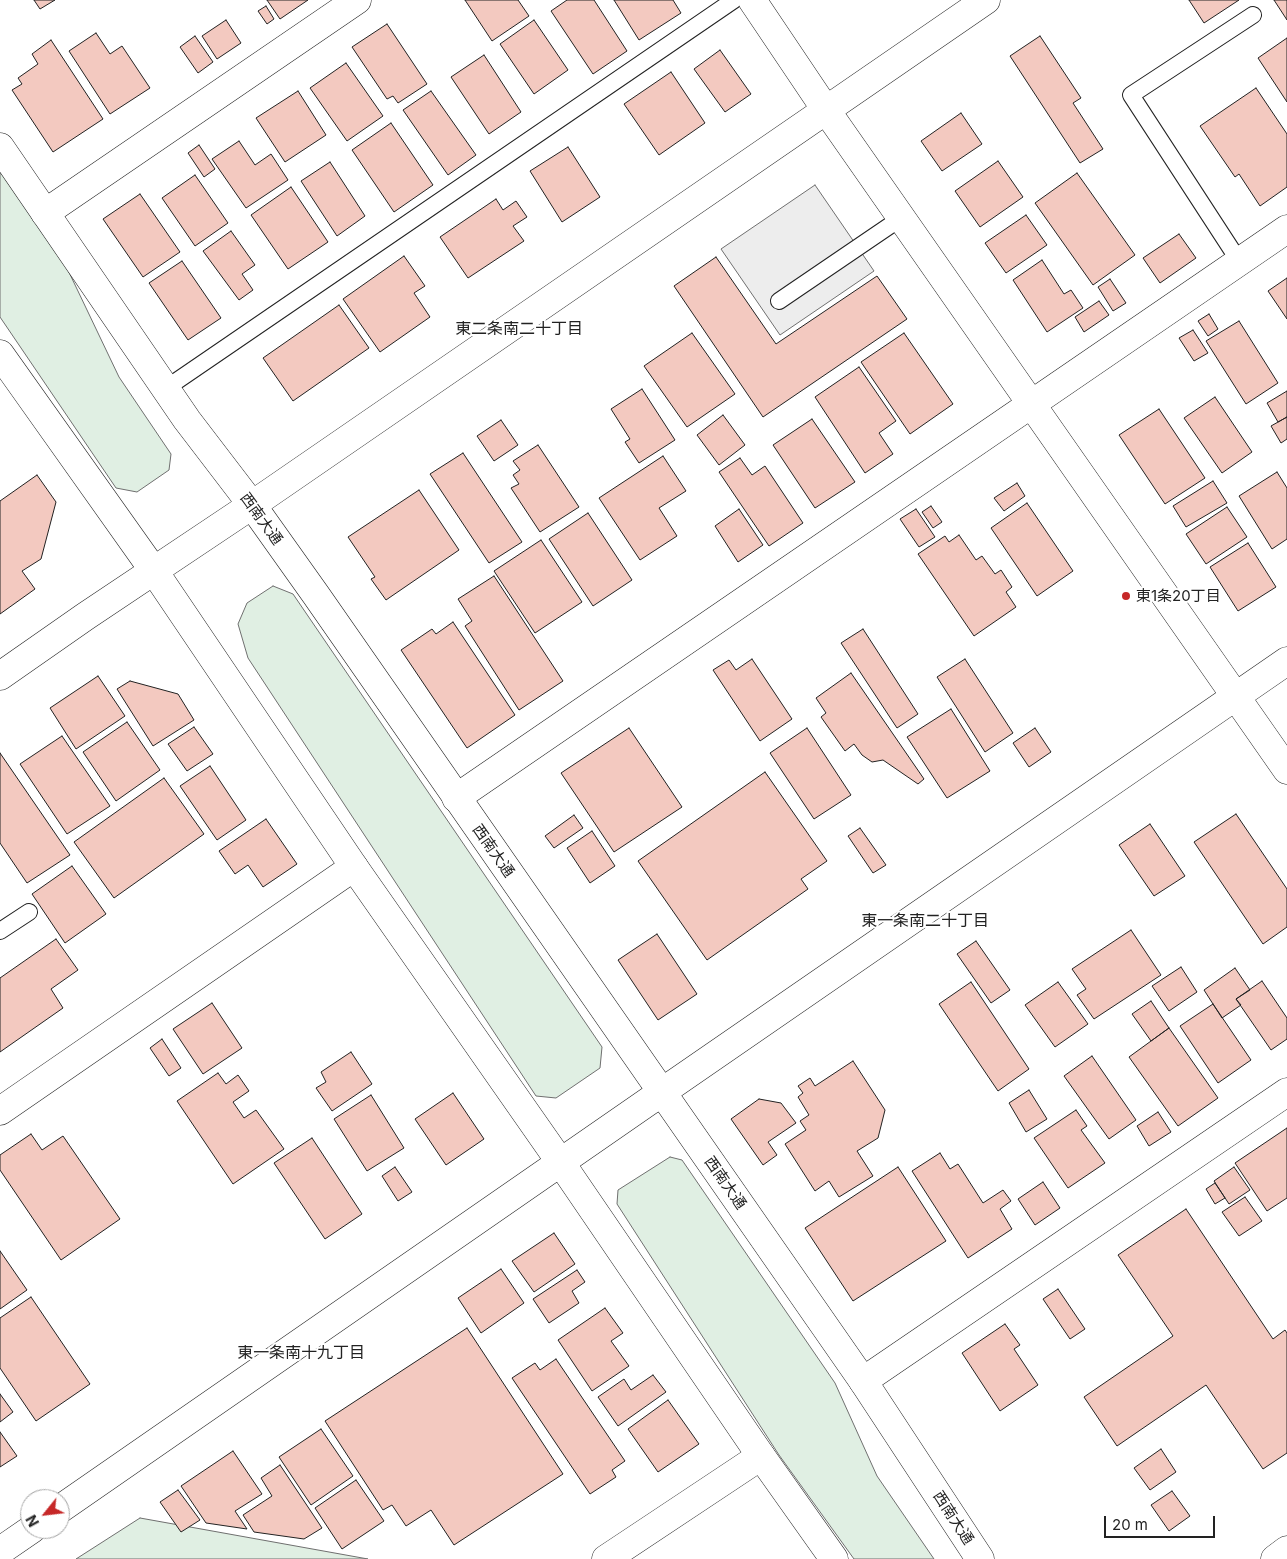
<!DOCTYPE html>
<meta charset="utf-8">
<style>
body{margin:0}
#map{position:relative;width:1287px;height:1559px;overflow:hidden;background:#fff;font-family:Inter,sans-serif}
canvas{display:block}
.north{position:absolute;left:20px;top:1489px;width:50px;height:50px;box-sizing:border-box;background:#fff;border:1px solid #a7a7a7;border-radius:50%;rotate:241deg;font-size:14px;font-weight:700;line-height:20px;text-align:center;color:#222}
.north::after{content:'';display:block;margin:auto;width:18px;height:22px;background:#c62828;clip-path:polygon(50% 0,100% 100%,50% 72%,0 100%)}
.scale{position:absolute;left:1104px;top:1516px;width:111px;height:22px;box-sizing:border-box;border:2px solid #222;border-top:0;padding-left:6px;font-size:15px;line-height:18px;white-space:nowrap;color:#222;-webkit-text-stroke:4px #fff;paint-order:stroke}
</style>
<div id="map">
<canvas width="1287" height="1559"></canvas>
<div class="north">N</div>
<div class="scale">20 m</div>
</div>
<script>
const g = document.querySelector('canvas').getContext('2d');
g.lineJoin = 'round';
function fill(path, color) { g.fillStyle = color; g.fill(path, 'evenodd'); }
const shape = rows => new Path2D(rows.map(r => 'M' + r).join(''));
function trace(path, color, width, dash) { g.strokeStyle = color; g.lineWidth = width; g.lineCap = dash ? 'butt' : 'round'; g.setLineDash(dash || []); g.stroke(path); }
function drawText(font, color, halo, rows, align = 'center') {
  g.font = font + ' Inter,"Noto Sans JP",sans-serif'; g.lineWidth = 4; g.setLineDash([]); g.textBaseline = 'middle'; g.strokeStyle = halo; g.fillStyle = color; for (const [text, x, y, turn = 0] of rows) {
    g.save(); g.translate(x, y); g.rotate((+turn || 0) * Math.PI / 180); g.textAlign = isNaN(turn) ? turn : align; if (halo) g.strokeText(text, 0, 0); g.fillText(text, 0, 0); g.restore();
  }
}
const green = shape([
 [0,169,66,266,119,377,171,454,169,470,137,492,116,488,0,317,0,169],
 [273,586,293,594,602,1047,600,1068,556,1098,536,1096,248,658,238,624,247,603,273,586],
 [670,1157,682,1160,835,1383,877,1476,934,1559,854,1559,779,1455,617,1204,618,1190,670,1157],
 [140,1518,368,1559,76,1559,140,1518]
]);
fill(green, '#e0efe3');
trace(green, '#6f6f6f', 1);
const parking = shape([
 [815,185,874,271,780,335,721,249,815,185]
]);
fill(parking, '#ededed');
trace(parking, '#6f6f6f', 1);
const building = shape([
 [34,0,55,0,40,9,34,0],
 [267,0,308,0,280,19,267,0],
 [465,0,518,0,529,16,492,41,465,0],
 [567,0,594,0,627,51,593,74,551,11,567,0],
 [614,0,673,0,681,13,639,40,614,0],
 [1189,0,1239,0,1204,23,1189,0],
 [1274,0,1287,0,1287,20,1274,0],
 [266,6,274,19,267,24,258,11,266,6],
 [226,20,241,43,217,59,202,36,226,20],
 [534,20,568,70,534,94,500,44,534,20],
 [387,24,427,84,398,103,393,96,387,99,352,47,387,24],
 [96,33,110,54,122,46,150,88,110,114,69,51,96,33],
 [195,36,213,62,198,73,180,47,195,36],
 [1040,36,1081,98,1073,103,1103,149,1080,163,1010,56,1040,36],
 [1287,38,1287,102,1258,58,1287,38],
 [51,40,103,119,53,152,12,90,22,84,18,78,38,64,32,54,51,40],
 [720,50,751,94,725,112,694,69,720,50],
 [484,55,521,112,489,134,451,77,484,55],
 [346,63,383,116,347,141,310,88,346,63],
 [671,72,705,123,659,155,624,104,671,72],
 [1256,88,1287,134,1287,187,1260,206,1239,174,1235,177,1200,126,1256,88],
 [298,91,326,135,285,162,256,118,298,91],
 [431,91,476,155,448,175,403,110,431,91],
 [961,113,982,144,942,171,921,141,961,113],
 [391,123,433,185,394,212,352,150,391,123],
 [239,141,255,165,271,154,288,180,246,208,212,159,239,141],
 [199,145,215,169,204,177,188,153,199,145],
 [568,147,600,197,562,222,530,171,568,147],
 [998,161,1023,197,980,227,955,191,998,161],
 [330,162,365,216,337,236,301,181,330,162],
 [1077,173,1135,255,1093,285,1035,203,1077,173],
 [195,175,228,223,195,246,162,198,195,175],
 [291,187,328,242,288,269,251,215,291,187],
 [140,194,180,252,143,277,103,219,140,194],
 [496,199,503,210,516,201,527,217,513,226,524,241,468,278,440,237,496,199],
 [1026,215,1047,245,1006,273,985,243,1026,215],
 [231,231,255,265,242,274,253,290,239,300,203,251,231,231],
 [1179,234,1196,258,1160,283,1143,258,1179,234],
 [404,256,425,286,414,293,430,317,380,352,343,299,404,256],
 [716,257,776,344,877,276,907,319,763,417,674,286,716,257],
 [1042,260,1064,294,1071,290,1083,308,1047,332,1013,280,1042,260],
 [182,261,221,318,188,340,149,283,182,261],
 [1287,278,1287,319,1268,291,1287,278],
 [1110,279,1126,303,1113,311,1098,287,1110,279],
 [1099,301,1109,315,1084,332,1075,317,1099,301],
 [339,305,369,348,293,401,263,358,339,305],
 [1209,314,1218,329,1208,336,1198,321,1209,314],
 [1239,321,1278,383,1246,404,1206,341,1239,321],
 [1193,330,1208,353,1194,361,1179,338,1193,330],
 [692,333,735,394,687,427,644,366,692,333],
 [904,333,953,404,910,434,861,362,904,333],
 [859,367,896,421,879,433,893,454,865,473,815,397,859,367],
 [642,389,675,440,639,463,625,442,630,439,611,409,642,389],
 [1287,391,1287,417,1278,422,1267,403,1287,391],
 [1215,397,1252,452,1222,473,1184,418,1215,397],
 [1159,409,1205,478,1165,504,1119,435,1159,409],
 [723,415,745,445,719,465,697,435,723,415],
 [1287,417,1287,439,1281,443,1271,426,1287,417],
 [812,419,855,482,815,508,773,445,812,419],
 [501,420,518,445,494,461,477,436,501,420],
 [538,445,579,507,540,532,511,488,519,484,513,475,520,470,513,461,538,445],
 [463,453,522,542,489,563,430,474,463,453],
 [663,456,686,491,659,508,677,536,640,560,599,498,663,456],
 [740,458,752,475,765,466,803,523,769,546,719,472,740,458],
 [1277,472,1287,488,1287,539,1272,549,1239,496,1277,472],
 [37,475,56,502,41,559,22,571,35,589,0,614,0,501,37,475],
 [1213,481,1227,503,1186,527,1173,506,1213,481],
 [1017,483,1025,496,1004,511,994,498,1017,483],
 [419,490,459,550,386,600,371,579,375,577,348,537,419,490],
 [1027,503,1073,571,1037,596,991,528,1027,503],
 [931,506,942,522,933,528,922,512,931,506],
 [1227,507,1247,537,1206,564,1186,534,1227,507],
 [739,509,763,545,738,562,715,526,739,509],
 [916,509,935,537,919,547,900,519,916,509],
 [588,513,632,580,593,606,549,539,588,513],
 [959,535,976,560,982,556,995,574,1001,570,1012,587,1006,592,1016,607,974,636,918,554,945,536,949,542,959,535],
 [541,540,582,602,535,633,494,571,541,540],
 [1248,543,1276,587,1238,611,1210,567,1248,543],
 [494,576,563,681,519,710,465,626,472,621,458,599,494,576],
 [453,622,515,715,467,748,401,650,432,629,436,634,453,622],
 [863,629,918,714,897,728,841,643,863,629],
 [752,659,792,719,760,741,713,670,729,660,736,670,752,659],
 [965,659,1013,733,985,752,937,677,965,659],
 [851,673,924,779,918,784,883,760,872,762,862,755,854,744,845,751,821,717,826,713,816,698,851,673],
 [98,676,125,716,76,749,50,708,98,676],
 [130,681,178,694,194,720,153,746,117,689,130,681],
 [951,709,990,771,947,798,907,737,951,709],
 [127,722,160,770,116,801,83,752,127,722],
 [194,727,213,754,187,771,168,744,194,727],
 [629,728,682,807,614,852,561,773,629,728],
 [807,728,851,795,814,819,770,753,807,728],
 [1035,728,1051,752,1029,767,1013,743,1035,728],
 [62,736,110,806,67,834,20,764,62,736],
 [0,753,70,855,27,883,0,843,0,753],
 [210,766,246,820,217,840,180,786,210,766],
 [765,772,827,861,801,879,808,889,707,960,638,861,765,772],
 [164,778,204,834,114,898,74,842,164,778],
 [1236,814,1287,889,1287,927,1263,944,1194,842,1236,814],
 [574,815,583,828,554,848,545,836,574,815],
 [266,819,297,864,263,887,248,865,235,874,219,851,266,819],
 [1150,824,1185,876,1154,896,1119,845,1150,824],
 [860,828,886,865,873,873,848,836,860,828],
 [592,831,615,866,590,883,567,848,592,831],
 [72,866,106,914,65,943,32,894,72,866],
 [1131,930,1161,975,1094,1019,1077,995,1086,989,1072,969,1131,930],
 [657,934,697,994,658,1020,618,960,657,934],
 [56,939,78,970,51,989,63,1008,0,1052,0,978,56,939],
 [976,941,1010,990,991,1003,957,954,976,941],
 [1181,967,1197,992,1169,1011,1152,986,1181,967],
 [1235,968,1250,990,1236,999,1241,1005,1222,1018,1204,990,1235,968],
 [1262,981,1287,1018,1287,1039,1271,1050,1236,999,1262,981],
 [971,982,1029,1069,998,1091,939,1004,971,982],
 [1058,982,1088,1024,1055,1047,1025,1005,1058,982],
 [1151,1001,1169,1028,1151,1041,1132,1014,1151,1001],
 [212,1003,242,1048,203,1074,173,1029,212,1003],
 [1213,1004,1251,1060,1218,1083,1180,1026,1213,1004],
 [1169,1028,1218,1098,1178,1126,1129,1057,1169,1028],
 [162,1039,181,1068,169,1076,150,1048,162,1039],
 [351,1052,372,1084,332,1111,316,1088,326,1082,321,1072,351,1052],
 [1092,1056,1136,1120,1109,1139,1064,1076,1092,1056],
 [853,1061,885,1110,878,1138,857,1151,873,1176,839,1197,829,1181,815,1191,785,1144,806,1130,800,1121,809,1115,798,1097,803,1093,798,1086,810,1078,815,1086,853,1061],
 [218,1073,226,1084,238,1075,249,1091,233,1102,244,1118,256,1110,284,1149,233,1184,177,1101,218,1073],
 [1029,1090,1047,1119,1026,1132,1009,1103,1029,1090],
 [453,1093,484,1139,446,1165,415,1119,453,1093],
 [371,1095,404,1148,367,1171,334,1119,371,1095],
 [759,1099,781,1103,796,1123,768,1142,777,1155,763,1165,731,1119,759,1099],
 [1076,1110,1087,1126,1081,1130,1105,1163,1068,1188,1034,1138,1076,1110],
 [1158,1112,1171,1132,1149,1146,1137,1126,1158,1112],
 [1287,1128,1287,1198,1267,1211,1235,1163,1287,1128],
 [31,1134,42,1150,63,1136,120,1219,61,1260,0,1170,0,1155,31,1134],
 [312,1138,362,1214,325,1239,274,1163,312,1138],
 [940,1153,950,1169,958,1164,983,1203,1003,1190,1011,1201,1000,1209,1012,1229,968,1258,912,1171,940,1153],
 [395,1167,412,1192,398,1201,382,1176,395,1167],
 [898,1167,946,1241,853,1301,805,1228,898,1167],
 [1234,1167,1250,1190,1229,1204,1214,1181,1234,1167],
 [1043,1182,1060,1208,1035,1225,1018,1199,1043,1182],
 [1215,1183,1225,1198,1215,1204,1206,1189,1215,1183],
 [1245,1197,1262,1221,1239,1236,1222,1212,1245,1197],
 [1186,1209,1273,1339,1285,1330,1287,1333,1287,1453,1263,1469,1206,1385,1117,1446,1084,1397,1173,1336,1118,1255,1186,1209],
 [554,1233,575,1264,534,1292,512,1261,554,1233],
 [0,1251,27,1290,0,1309,0,1251],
 [501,1269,524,1303,481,1333,458,1298,501,1269],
 [577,1270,585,1282,572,1291,579,1303,549,1323,533,1299,577,1270],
 [1058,1289,1085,1329,1070,1339,1043,1299,1058,1289],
 [31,1297,90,1384,36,1421,0,1368,0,1318,31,1297],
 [605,1308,623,1333,611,1341,629,1366,592,1391,558,1340,605,1308],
 [1005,1324,1020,1345,1014,1349,1038,1385,1000,1411,962,1353,1005,1324],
 [467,1328,563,1474,454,1545,431,1510,406,1526,392,1505,383,1510,325,1421,467,1328],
 [556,1359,625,1461,612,1470,616,1477,590,1494,512,1378,535,1363,540,1370,556,1359],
 [653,1375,666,1392,618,1426,598,1397,624,1379,631,1390,653,1375],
 [0,1394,13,1412,0,1422,0,1394],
 [668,1400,699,1444,658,1472,628,1429,668,1400],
 [321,1429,353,1476,311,1505,279,1457,321,1429],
 [0,1432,17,1456,0,1467,0,1432],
 [1161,1449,1176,1472,1150,1490,1134,1468,1161,1449],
 [233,1451,262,1494,235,1511,247,1529,206,1523,181,1486,233,1451],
 [280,1465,322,1528,304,1539,254,1532,243,1515,272,1496,261,1478,280,1465],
 [356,1480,384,1521,342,1549,315,1508,356,1480],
 [178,1490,200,1520,181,1532,160,1502,178,1490],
 [1172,1491,1190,1516,1169,1531,1151,1505,1172,1491]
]);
fill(building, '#f3c9c0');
trace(building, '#222', 1);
const lane = shape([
 [1239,261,1131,95,1253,15],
 [779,301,901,218],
 [165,389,734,0],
 [0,931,29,912]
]);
const street = shape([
 [45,213,357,0],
 [456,798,1287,229],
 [0,1111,354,867],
 [863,1381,1287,1092],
 [606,1559,761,1456]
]);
const secondary = shape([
 [752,0,826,110,1287,770],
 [0,147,187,420,252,505,316,595,863,1381,980,1559],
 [0,354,154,571,354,867,561,1163,761,1456,834,1559],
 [0,676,86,616,252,505,986,0],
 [60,1509,662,1092,1287,661],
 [0,1551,32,1529]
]);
const highway = shape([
 [1275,1559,1287,1550]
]);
trace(lane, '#222', 18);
trace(street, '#222', 29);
trace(secondary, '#222', 29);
trace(highway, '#222', 29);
trace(lane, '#fff', 16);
trace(street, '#fff', 28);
trace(secondary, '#fff', 28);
trace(highway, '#fff', 28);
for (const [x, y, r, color] of [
 [1126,596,5,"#c62828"]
]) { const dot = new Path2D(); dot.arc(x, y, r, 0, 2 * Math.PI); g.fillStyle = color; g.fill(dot); trace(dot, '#fff', 2); }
drawText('15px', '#222', '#fff', [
 ["西南大通",261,519,54],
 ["西南大通",493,851,55],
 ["西南大通",725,1183,55],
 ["西南大通",953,1518,57]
]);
drawText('15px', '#222', '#fff', [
 ["東1条20丁目",1136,596]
], 'left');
drawText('16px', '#222', '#fff', [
 ["東二条南二十丁目",519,329],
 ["東一条南二十丁目",925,921],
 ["東一条南十九丁目",301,1353]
]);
</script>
